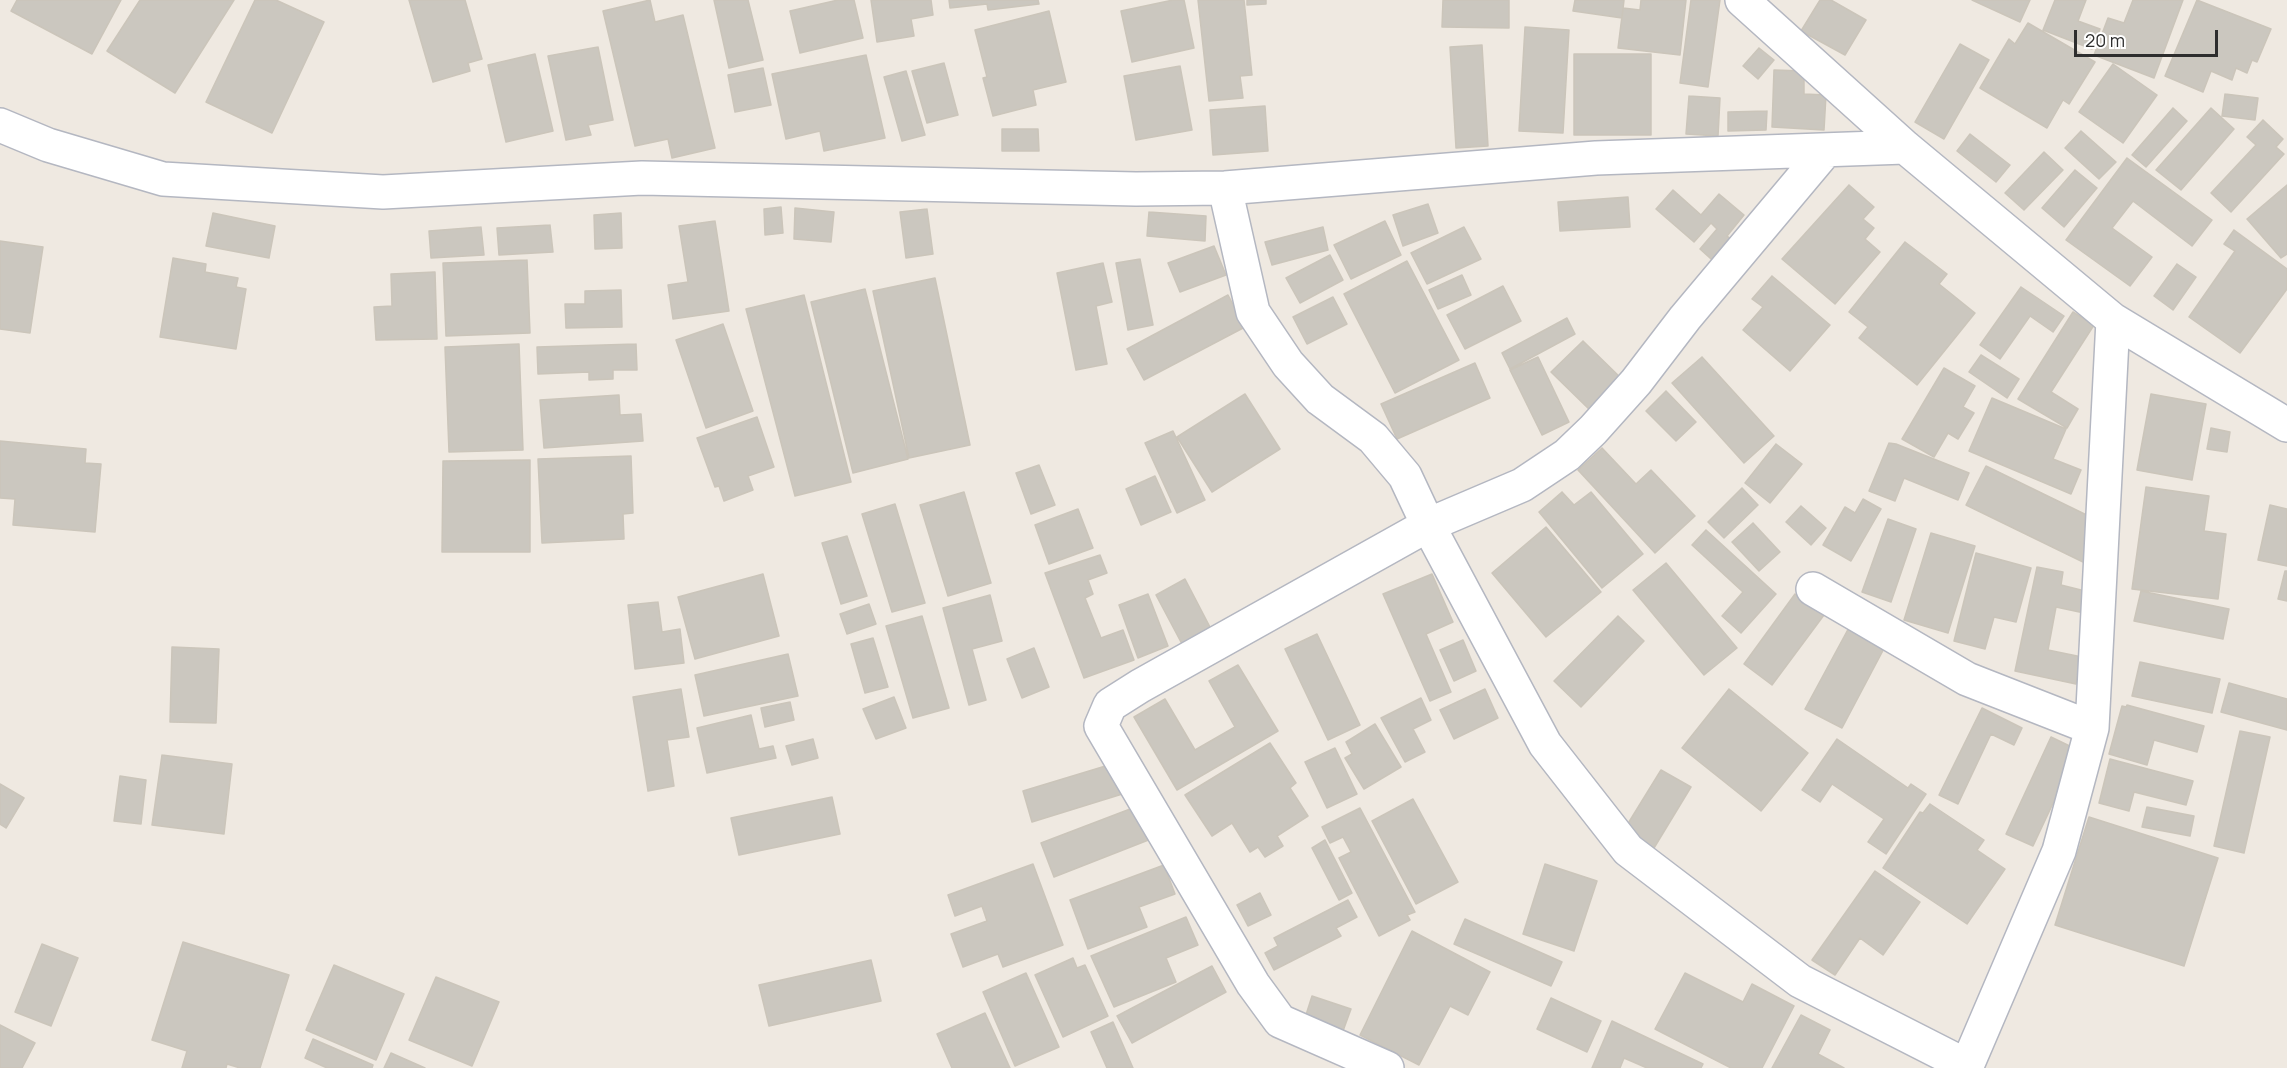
<!DOCTYPE html>
<style>
body{margin:0}
#map{position:relative;width:2287px;height:1068px;overflow:hidden;background:#efe9e1;font-family:Manrope,sans-serif}
canvas{display:block}
.scale{position:absolute;left:2074px;top:30px;width:144px;height:27px;box-sizing:border-box;border:3px solid #2e2e2e;border-top:0;padding-left:8px;font-size:18px;line-height:21px;white-space:nowrap;color:#2e2e2e;-webkit-text-stroke:4px #fff;paint-order:stroke}
</style>
<div id="map">
<canvas width="2287" height="1068"></canvas>
<div class="scale">20 m</div>
</div>
<script>
const g = document.querySelector('canvas').getContext('2d');
g.lineJoin = 'round';
function fill(path, color) { g.fillStyle = color; g.fill(path, 'evenodd'); }
const shape = rows => new Path2D(rows.map(r => 'M' + r).join(''));
function trace(path, color, width, dash) { g.strokeStyle = color; g.lineWidth = width; g.lineCap = dash ? 'butt' : 'round'; g.setLineDash(dash || []); g.stroke(path); }
const building = shape([
 [17,0,121,0,92,54,11,11,17,0],
 [140,0,234,0,175,93,107,51,140,0],
 [255,0,276,0,324,22,272,133,206,102,255,0],
 [409,0,465,0,482,59,468,63,470,71,433,82,409,0],
 [650,0,655,22,683,15,715,148,672,158,668,139,635,146,603,11,650,0],
 [714,0,748,0,763,60,729,68,714,0],
 [838,0,854,0,863,38,800,53,790,11,838,0],
 [871,0,931,0,933,15,911,19,914,36,877,42,871,0],
 [949,0,1038,0,1039,4,988,10,987,4,950,8,949,0],
 [1173,0,1184,0,1194,48,1132,62,1121,11,1173,0],
 [1198,0,1244,0,1252,75,1240,76,1243,98,1209,101,1198,0],
 [1247,0,1266,0,1266,4,1247,5,1247,0],
 [1443,0,1509,0,1509,28,1442,27,1443,0],
 [1575,0,1624,0,1622,18,1573,11,1575,0],
 [1641,0,1686,0,1680,55,1618,48,1623,8,1640,10,1641,0],
 [1691,0,1720,0,1708,87,1680,83,1691,0],
 [1820,0,1831,0,1866,20,1845,55,1801,31,1820,0],
 [1972,0,2030,0,2020,22,1972,0],
 [2055,0,2086,0,2078,21,2100,29,2092,49,2043,30,2055,0],
 [2133,0,2183,0,2154,78,2094,55,2108,18,2124,23,2133,0],
 [2197,0,2271,29,2257,62,2252,60,2247,73,2236,68,2232,80,2211,71,2203,92,2165,76,2197,0],
 [1049,11,1066,82,1033,90,1036,105,993,116,983,78,987,77,975,30,1049,11],
 [2028,23,2095,62,2069,104,2063,100,2047,128,1980,88,2009,39,2015,44,2028,23],
 [1525,27,1569,30,1563,133,1519,131,1525,27],
 [1960,44,1989,60,1944,139,1915,122,1960,44],
 [1482,45,1488,146,1456,148,1450,47,1482,45],
 [598,47,613,120,588,125,591,135,566,140,548,56,598,47],
 [1759,48,1774,60,1758,79,1743,66,1759,48],
 [535,54,553,131,506,142,488,65,535,54],
 [1574,54,1651,54,1651,135,1574,135,1574,54],
 [866,55,885,138,824,151,820,131,786,139,772,74,866,55],
 [944,63,958,115,927,123,912,71,944,63],
 [2113,64,2157,95,2123,143,2079,112,2113,64],
 [1180,66,1192,130,1136,140,1124,76,1180,66],
 [763,68,771,105,735,112,728,75,763,68],
 [1774,70,1804,71,1804,94,1826,95,1824,130,1772,127,1774,70],
 [906,71,925,135,902,141,884,77,906,71],
 [2225,94,2258,98,2255,120,2222,116,2225,94],
 [1689,96,1720,98,1718,136,1686,134,1689,96],
 [1265,106,1268,151,1213,155,1210,110,1265,106],
 [2173,108,2187,121,2146,167,2132,155,2173,108],
 [2211,108,2234,129,2181,190,2156,170,2211,108],
 [1767,111,1766,130,1728,131,1728,112,1767,111],
 [2263,120,2283,139,2276,147,2284,154,2231,212,2211,193,2256,145,2247,137,2263,120],
 [1002,129,1038,129,1039,151,1002,151,1002,129],
 [2081,131,2116,162,2099,179,2065,148,2081,131],
 [1970,134,2010,165,1996,182,1957,151,1970,134],
 [2044,152,2063,170,2024,210,2005,193,2044,152],
 [2127,158,2212,220,2192,246,2133,201,2112,228,2152,257,2130,286,2066,240,2127,158],
 [2075,170,2097,188,2064,227,2042,208,2075,170],
 [1849,185,1874,207,1863,219,1874,228,1865,239,1880,252,1835,304,1782,259,1849,185],
 [2287,185,2287,254,2281,258,2247,219,2287,185],
 [1673,190,1701,215,1719,194,1744,215,1727,236,1740,246,1721,268,1700,249,1717,229,1711,223,1694,242,1656,209,1673,190],
 [1628,197,1630,227,1560,231,1558,202,1628,197],
 [1428,204,1438,233,1403,246,1393,215,1428,204],
 [781,207,783,233,765,235,764,209,781,207],
 [795,208,834,212,831,242,794,239,795,208],
 [927,209,933,254,906,258,900,212,927,209],
 [1149,212,1206,216,1205,241,1147,236,1149,212],
 [213,213,275,226,269,258,206,246,213,213],
 [621,213,622,248,595,249,594,215,621,213],
 [715,221,729,311,673,319,668,285,688,282,679,226,715,221],
 [1385,221,1401,255,1351,279,1334,245,1385,221],
 [550,225,553,252,499,255,497,228,550,225],
 [481,227,484,255,431,258,429,231,481,227],
 [1323,227,1328,250,1272,265,1265,242,1323,227],
 [1464,227,1481,259,1427,284,1411,253,1464,227],
 [2234,230,2287,269,2287,289,2240,353,2189,317,2235,251,2224,244,2234,230],
 [0,241,43,247,30,333,0,329,0,241],
 [1905,242,1947,274,1939,284,1975,313,1917,385,1859,338,1868,327,1849,312,1905,242],
 [1214,246,1226,275,1180,292,1168,263,1214,246],
 [1330,255,1343,280,1300,303,1286,278,1330,255],
 [173,258,206,264,205,272,238,278,236,287,246,289,236,349,160,337,173,258],
 [1140,259,1153,325,1128,330,1116,263,1140,259],
 [527,260,530,333,446,336,443,263,527,260],
 [1407,261,1459,360,1395,393,1344,294,1407,261],
 [1103,263,1112,302,1096,306,1107,364,1076,370,1057,273,1103,263],
 [2177,264,2196,277,2173,310,2154,296,2177,264],
 [435,272,437,339,376,340,374,307,392,306,391,274,435,272],
 [1462,275,1471,295,1438,309,1429,290,1462,275],
 [1772,276,1830,325,1790,371,1743,330,1763,307,1752,299,1772,276],
 [935,278,970,445,909,458,873,291,935,278],
 [1503,286,1521,321,1465,349,1447,315,1503,286],
 [2021,287,2064,316,2053,332,2030,316,2000,359,1980,345,2021,287],
 [865,289,908,459,853,473,811,302,865,289],
 [621,290,622,327,566,328,565,304,585,304,585,291,621,290],
 [804,295,851,482,795,496,746,309,804,295],
 [1228,295,1245,327,1144,380,1127,349,1228,295],
 [1333,297,1347,324,1307,344,1293,317,1333,297],
 [2073,312,2094,325,2051,392,2078,409,2067,428,2018,399,2073,312],
 [1567,318,1575,334,1510,369,1502,353,1567,318],
 [723,324,753,411,706,428,676,340,723,324],
 [1583,341,1626,383,1595,415,1551,372,1583,341],
 [519,344,523,450,449,452,445,347,519,344],
 [636,344,637,370,613,370,613,379,589,380,589,372,538,374,537,347,636,344],
 [1981,355,2019,379,2007,398,1969,372,1981,355],
 [1538,357,1569,422,1542,435,1510,370,1538,357],
 [1702,357,1774,436,1744,463,1672,383,1702,357],
 [1475,363,1490,398,1397,439,1381,404,1475,363],
 [1944,368,1975,386,1963,407,1974,413,1958,439,1948,433,1934,457,1902,439,1944,368],
 [1666,391,1696,422,1676,441,1646,411,1666,391],
 [1245,394,1280,449,1212,492,1177,437,1245,394],
 [2151,394,2206,404,2192,480,2137,470,2151,394],
 [619,395,620,415,641,414,643,441,544,448,540,400,619,395],
 [1992,398,2066,429,2053,459,2081,470,2071,494,1969,451,1992,398],
 [757,417,774,467,748,476,753,490,724,501,719,486,715,487,697,438,757,417],
 [2211,428,2230,432,2227,452,2207,449,2211,428],
 [1173,431,1205,500,1177,513,1145,443,1173,431],
 [0,441,86,449,85,463,101,464,95,532,13,525,15,499,0,498,0,441],
 [1889,443,1896,444,1969,473,1958,500,1904,478,1895,501,1869,491,1889,443],
 [1776,444,1802,464,1770,503,1745,483,1776,444],
 [1602,448,1636,484,1651,470,1695,516,1655,553,1578,470,1602,448],
 [631,456,633,513,623,514,624,539,542,543,538,459,631,456],
 [530,460,530,552,442,552,443,461,530,460],
 [1039,465,1055,505,1031,514,1016,473,1039,465],
 [1986,466,2103,523,2083,562,1966,505,1986,466],
 [1155,476,1171,512,1141,525,1126,489,1155,476],
 [2146,487,2209,496,2204,531,2226,534,2218,599,2132,589,2146,487],
 [1742,488,1758,505,1724,538,1708,522,1742,488],
 [964,492,991,583,948,596,920,505,964,492],
 [1562,492,1574,505,1591,492,1643,554,1602,588,1539,512,1562,492],
 [1863,499,1881,509,1851,561,1823,545,1845,507,1855,513,1863,499],
 [895,504,925,603,892,612,862,514,895,504],
 [2270,505,2287,509,2287,566,2258,560,2270,505],
 [1801,506,1826,528,1811,545,1786,522,1801,506],
 [1078,509,1093,548,1049,564,1035,525,1078,509],
 [1888,519,1916,529,1891,602,1862,592,1888,519],
 [1753,523,1780,552,1759,571,1732,542,1753,523],
 [1546,527,1601,592,1546,637,1492,573,1546,527],
 [1706,530,1776,594,1741,633,1722,616,1743,592,1692,545,1706,530],
 [1931,533,1975,546,1948,633,1904,620,1931,533],
 [847,536,867,596,841,604,822,543,847,536],
 [1976,553,2031,568,2016,622,1994,617,1985,649,1954,641,1976,553],
 [1100,555,1107,573,1088,580,1093,594,1085,598,1101,638,1123,630,1134,660,1084,678,1045,573,1100,555],
 [1666,563,1737,648,1704,675,1633,590,1666,563],
 [2037,567,2063,572,2061,585,2089,592,2084,613,2056,607,2048,650,2082,657,2076,684,2015,671,2037,567],
 [2285,571,2287,571,2287,601,2278,599,2285,571],
 [763,574,779,636,695,659,678,597,763,574],
 [1432,574,1453,622,1426,634,1451,692,1430,701,1383,594,1432,574],
 [1185,579,1211,629,1182,644,1156,595,1185,579],
 [2141,591,2229,609,2223,639,2134,621,2141,591],
 [1148,594,1168,646,1138,658,1119,605,1148,594],
 [1795,594,1824,615,1772,685,1744,664,1795,594],
 [990,595,1002,641,972,649,986,700,969,705,943,608,990,595],
 [658,602,662,632,680,629,684,663,635,669,628,605,658,602],
 [869,604,876,624,847,634,840,614,869,604],
 [922,616,949,708,913,718,886,626,922,616],
 [1618,616,1644,641,1581,707,1554,681,1618,616],
 [1852,622,1888,641,1842,728,1805,709,1852,622],
 [1317,634,1360,725,1328,740,1285,649,1317,634],
 [873,638,888,687,865,693,851,644,873,638],
 [1463,640,1476,671,1454,681,1440,650,1463,640],
 [172,647,219,649,216,723,170,722,172,647],
 [1034,648,1049,687,1022,698,1007,659,1034,648],
 [788,654,798,696,704,716,695,675,788,654],
 [2140,662,2220,679,2212,713,2132,696,2140,662],
 [1238,665,1278,731,1177,790,1134,717,1165,699,1195,750,1235,727,1209,681,1238,665],
 [2229,683,2287,699,2287,730,2221,712,2229,683],
 [681,689,689,737,667,740,674,786,648,791,633,697,681,689],
 [1485,689,1498,718,1454,739,1440,710,1485,689],
 [1729,689,1808,753,1761,811,1682,748,1729,689],
 [894,697,906,728,876,739,863,709,894,697],
 [1421,698,1431,720,1413,729,1425,752,1405,762,1381,718,1421,698],
 [790,702,794,720,765,727,761,708,790,702],
 [2127,705,2204,726,2197,752,2154,740,2147,765,2109,754,2122,706,2126,707,2127,705],
 [1982,708,2022,728,2014,745,1991,734,1958,804,1939,795,1982,708],
 [751,715,759,749,773,746,776,758,707,773,697,728,751,715],
 [1375,724,1401,767,1364,789,1345,758,1352,754,1346,742,1375,724],
 [2240,731,2270,737,2244,853,2214,846,2240,731],
 [2051,737,2078,750,2033,846,2006,834,2051,737],
 [813,739,818,758,792,765,786,746,813,739],
 [1837,739,1908,788,1911,784,1926,794,1886,854,1868,842,1884,819,1832,784,1820,802,1802,790,1837,739],
 [1270,743,1296,783,1290,788,1308,816,1277,836,1283,846,1265,857,1258,847,1250,852,1232,823,1212,836,1185,795,1270,743],
 [1335,748,1357,794,1327,808,1305,762,1335,748],
 [162,755,232,764,224,834,152,825,162,755],
 [2110,759,2193,781,2186,805,2134,792,2129,811,2099,803,2110,759],
 [1122,761,1132,791,1032,822,1023,791,1122,761],
 [1661,770,1691,787,1654,848,1624,830,1661,770],
 [120,776,146,780,141,824,114,821,120,776],
 [0,784,24,798,6,828,0,824,0,784],
 [832,797,840,834,739,855,731,818,832,797],
 [1413,799,1458,882,1416,904,1372,821,1413,799],
 [1930,804,1984,840,1977,850,2005,869,1967,924,1883,868,1920,812,1923,813,1930,804],
 [1138,806,1151,839,1054,877,1041,843,1138,806],
 [2147,807,2194,816,2190,836,2142,827,2147,807],
 [1360,808,1415,912,1407,915,1410,920,1379,936,1339,858,1351,852,1343,837,1330,843,1322,827,1360,808],
 [2089,817,2218,858,2184,966,2055,925,2089,817],
 [1325,840,1352,893,1339,900,1312,848,1325,840],
 [1033,864,1063,945,1003,967,998,954,963,967,951,934,987,921,982,906,955,916,948,895,1033,864],
 [1545,864,1597,881,1574,951,1523,934,1545,864],
 [1164,865,1175,894,1139,907,1147,927,1088,949,1070,900,1164,865],
 [1875,871,1920,902,1883,955,1860,938,1835,975,1812,960,1875,871],
 [1260,893,1271,915,1248,926,1237,905,1260,893],
 [1348,900,1357,917,1336,928,1341,936,1274,970,1265,953,1278,946,1274,938,1348,900],
 [1186,917,1198,945,1166,958,1176,982,1114,1007,1091,956,1186,917],
 [1465,919,1562,962,1551,986,1454,944,1465,919],
 [1412,931,1490,972,1468,1015,1450,1006,1419,1065,1360,1035,1412,931],
 [183,942,289,975,260,1068,240,1068,227,1064,226,1068,182,1068,187,1051,152,1040,183,942],
 [42,944,78,958,51,1026,15,1012,42,944],
 [1073,958,1077,968,1085,965,1108,1016,1063,1037,1035,975,1073,958],
 [871,960,881,1001,769,1026,759,985,871,960],
 [334,965,404,994,376,1060,306,1030,334,965],
 [1212,966,1226,992,1132,1043,1117,1016,1212,966],
 [1026,973,1059,1047,1015,1066,983,992,1026,973],
 [1685,973,1743,1002,1752,984,1794,1006,1762,1068,1731,1068,1655,1029,1685,973],
 [436,977,499,1002,472,1066,409,1040,436,977],
 [1312,996,1351,1009,1343,1031,1305,1018,1312,996],
 [1551,998,1601,1021,1587,1052,1537,1029,1551,998],
 [985,1013,1010,1068,952,1068,937,1034,985,1013],
 [1801,1015,1830,1030,1818,1054,1844,1068,1772,1068,1801,1015],
 [1612,1021,1703,1064,1701,1068,1647,1068,1624,1058,1620,1068,1592,1068,1612,1021],
 [1113,1022,1133,1068,1107,1068,1091,1032,1113,1022],
 [0,1025,35,1043,22,1068,0,1068,0,1025],
 [313,1039,373,1065,372,1068,327,1068,305,1058,313,1039],
 [391,1053,425,1068,384,1068,391,1053]
]);
fill(building, '#cbc7bf');
trace(building, '#cbc5ba', 1.5);
const minor = shape([
 [1742,0,1905,147,2113,320,2287,425],
 [0,125,48,145,163,179,383,192,642,178,1136,189,1225,188,1596,158,1905,147],
 [1225,188,1253,312,1288,364,1320,399,1373,438,1405,476,1428,525,1545,744,1628,850,1800,981,1967,1066],
 [1813,589,1967,679,2092,728],
 [1387,1068,1280,1021,1253,984,1101,726,1110,705,1140,686,1428,525,1522,485,1567,455,1593,430,1636,382,1685,318,1826,150],
 [1966,1068,2059,851,2092,728,2113,320]
]);
trace(minor, '#b4b7c1', 36);
trace(minor, '#fff', 33);
</script>
